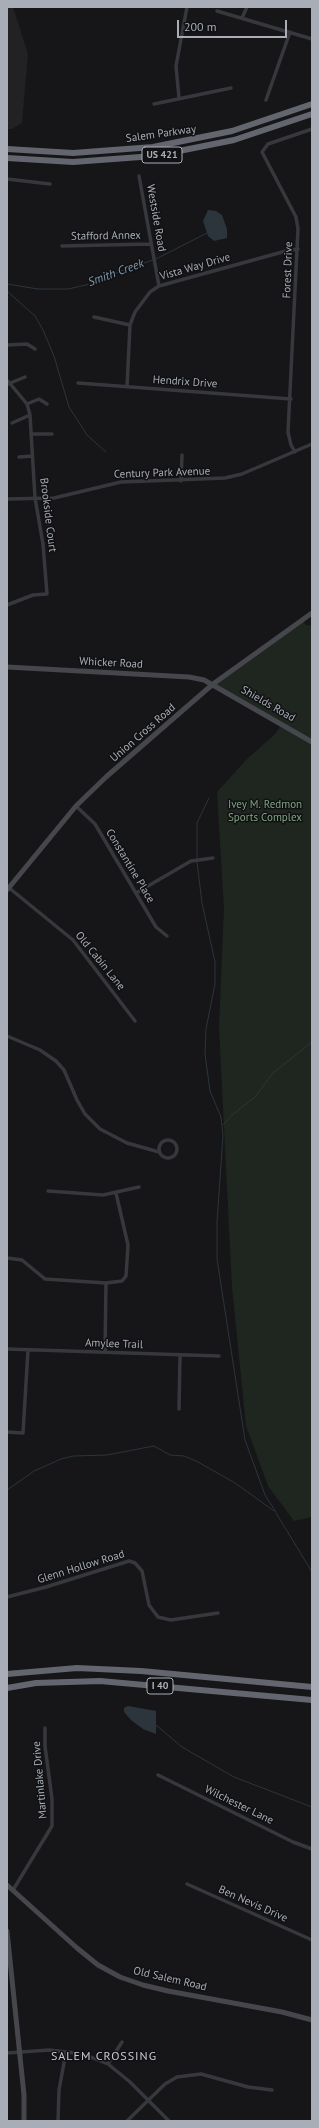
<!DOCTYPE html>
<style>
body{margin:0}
#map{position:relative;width:319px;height:2128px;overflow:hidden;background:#161618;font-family:"PT Sans",sans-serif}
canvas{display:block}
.frame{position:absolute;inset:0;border:8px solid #a8adb8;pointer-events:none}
.scale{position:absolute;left:177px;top:20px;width:110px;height:18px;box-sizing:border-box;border:2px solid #a8adb8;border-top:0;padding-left:5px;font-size:12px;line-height:14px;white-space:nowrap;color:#a8adb8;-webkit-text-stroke:3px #111113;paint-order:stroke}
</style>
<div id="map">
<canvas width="319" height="2128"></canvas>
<div class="frame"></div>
<div class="scale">200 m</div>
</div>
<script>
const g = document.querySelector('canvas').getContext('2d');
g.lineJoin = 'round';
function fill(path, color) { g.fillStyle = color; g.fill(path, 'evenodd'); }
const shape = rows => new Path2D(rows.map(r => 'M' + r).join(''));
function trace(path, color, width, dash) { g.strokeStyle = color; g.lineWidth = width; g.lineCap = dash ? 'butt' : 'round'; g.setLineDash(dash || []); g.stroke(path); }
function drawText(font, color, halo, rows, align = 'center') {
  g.font = font + ' "PT Sans",sans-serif'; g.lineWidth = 3; g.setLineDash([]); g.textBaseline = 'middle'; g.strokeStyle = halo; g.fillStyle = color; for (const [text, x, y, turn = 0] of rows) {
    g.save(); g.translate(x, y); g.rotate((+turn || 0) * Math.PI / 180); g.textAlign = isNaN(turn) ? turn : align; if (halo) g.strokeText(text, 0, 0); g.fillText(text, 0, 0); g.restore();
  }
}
fill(shape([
 [7,7,13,7,28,54,22,123,12,129,7,129]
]), '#222225');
fill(shape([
 [302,620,306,625,312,626,312,1517,294,1521,268,1486,246,1426,232,1287,219,1027,224,908,217,792,246,760,275,734,282,724,213,684]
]), '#1e261f');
fill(shape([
 [208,210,216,211,222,215,227,229,227,238,214,241,208,236,203,221],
 [128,1706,156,1711,156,1734,143,1729,131,1720,124,1712,124,1708]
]), '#2c353c');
trace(shape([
 [156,259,207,233],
 [7,284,38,289,68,289,99,282,118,272,153,260],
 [7,291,35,316,43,330,54,356,69,407,87,435,106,452],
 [197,858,197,823,209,798],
 [197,862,202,903,215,962,215,984,206,1029,205,1054,210,1091,221,1117,223,1135,217,1222,217,1259,245,1440,265,1495,276,1512],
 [223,1125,232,1115,255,1097,273,1073,312,1042],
 [7,1490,34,1471,61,1459,73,1456,107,1455,154,1446,170,1455,184,1456,198,1462,235,1483,274,1511],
 [276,1513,312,1572],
 [156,1725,182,1747,234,1777,312,1807]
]), '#2c353c', 1);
trace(shape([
 [217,11,312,39],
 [242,18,247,7],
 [179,98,176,66,187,7],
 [266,100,290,32],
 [154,104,231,88],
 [139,176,159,286],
 [7,179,50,184],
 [62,246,151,244],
 [94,317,130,325],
 [7,345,27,344,35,349],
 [7,380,27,404,30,415,35,498,43,544,47,594,33,595,7,605],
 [78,383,291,399],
 [8,384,25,377],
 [127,387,130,325,135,312,150,292,159,286,286,251,298,249],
 [27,404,39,399,47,404],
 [12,423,30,415],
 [31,434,52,434],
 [295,452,291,445,288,432,298,229,296,217,262,152,268,144,312,129],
 [19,457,32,456],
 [181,481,182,455],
 [7,499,54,498,121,482,225,478,242,474,312,444],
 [76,806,95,824,156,927,167,936],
 [8,887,73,940,135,1021],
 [136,893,191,861,213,858],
 [7,1036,40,1050,56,1061,64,1070,77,1100,85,1114,100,1129,127,1143,159,1152],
 '159 1149a9 9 0 1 1 18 0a9 9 0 1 1-18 0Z',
 [48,1191,103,1195,139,1187],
 [7,1258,22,1260,45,1279,106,1283,122,1281,126,1276,128,1245,116,1193],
 [7,1349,219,1356],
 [105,1352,106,1283],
 [179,1409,180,1356],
 [7,1432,23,1433,28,1350],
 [7,1597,46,1587,129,1561,135,1563,142,1571,149,1605,158,1617,171,1620,218,1613],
 [158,1775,293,1842,312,1849],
 [187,1884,312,1940],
 [13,1890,52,1826,52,1799,45,1746,45,1728],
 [7,2053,49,2050,75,2053,93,2058,108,2064,130,2082,169,2121],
 [108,2064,122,2042],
 [58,2121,59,2090,66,2052],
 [127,2121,165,2084,177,2077,201,2074,248,2087,272,2090]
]), '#37383d', 3.5);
trace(shape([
 [7,667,189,677,204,680,312,742],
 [7,890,76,806,106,777,213,684,312,613],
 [7,1885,77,1948,98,1965,120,1977,143,1985,168,1991,282,2012,312,2020],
 [7,1931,24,2095,24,2121]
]), '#45474d', 5);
trace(shape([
 [7,149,73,153,153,147,232,131,312,104],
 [7,158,73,162,154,156,234,140,312,114],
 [7,1674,77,1668,141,1671,312,1687],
 [7,1688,36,1683,100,1681,312,1700]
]), '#63666e', 6);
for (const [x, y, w] of [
 [162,155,40],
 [160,1686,26]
]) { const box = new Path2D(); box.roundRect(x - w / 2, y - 8, w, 16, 3); g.fillStyle = '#111113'; g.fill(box); trace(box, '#a8adb8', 1); }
drawText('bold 10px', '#a8adb8', null, [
 ["US 421",162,155],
 ["I 40",160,1686]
]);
drawText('11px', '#a8adb8', '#111113', [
 ["Salem Parkway",161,134,-8],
 ["Westside Road",156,218,80],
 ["Stafford Annex",106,236,-1],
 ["Vista Way Drive",195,267,-16],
 ["Forest Drive",288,270,-88],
 ["Hendrix Drive",185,382,4],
 ["Century Park Avenue",162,473,-2],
 ["Brookside Court",48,515,83],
 ["Whicker Road",111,663,3],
 ["Shields Road",268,704,30],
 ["Union Cross Road",143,733,-41],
 ["Constantine Place",130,866,59],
 ["Old Cabin Lane",100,961,51],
 ["Amylee Trail",114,1344,2],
 ["Glenn Hollow Road",81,1567,-17],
 ["Martinlake Drive",40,1780,-95],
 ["Wilchester Lane",239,1805,26],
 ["Ben Nevis Drive",253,1904,24],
 ["Old Salem Road",170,1979,13]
]);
drawText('11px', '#7fa381', '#111113', [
 ["Ivey M. Redmon",265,805],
 ["Sports Complex",265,818]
]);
drawText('italic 12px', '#7f9bb3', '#111113', [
 ["Smith Creek",116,273,-20]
]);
g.letterSpacing = '1px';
drawText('12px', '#c9ccd4', '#111113', [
 ["SALEM CROSSING",104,2057]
]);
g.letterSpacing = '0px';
</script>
